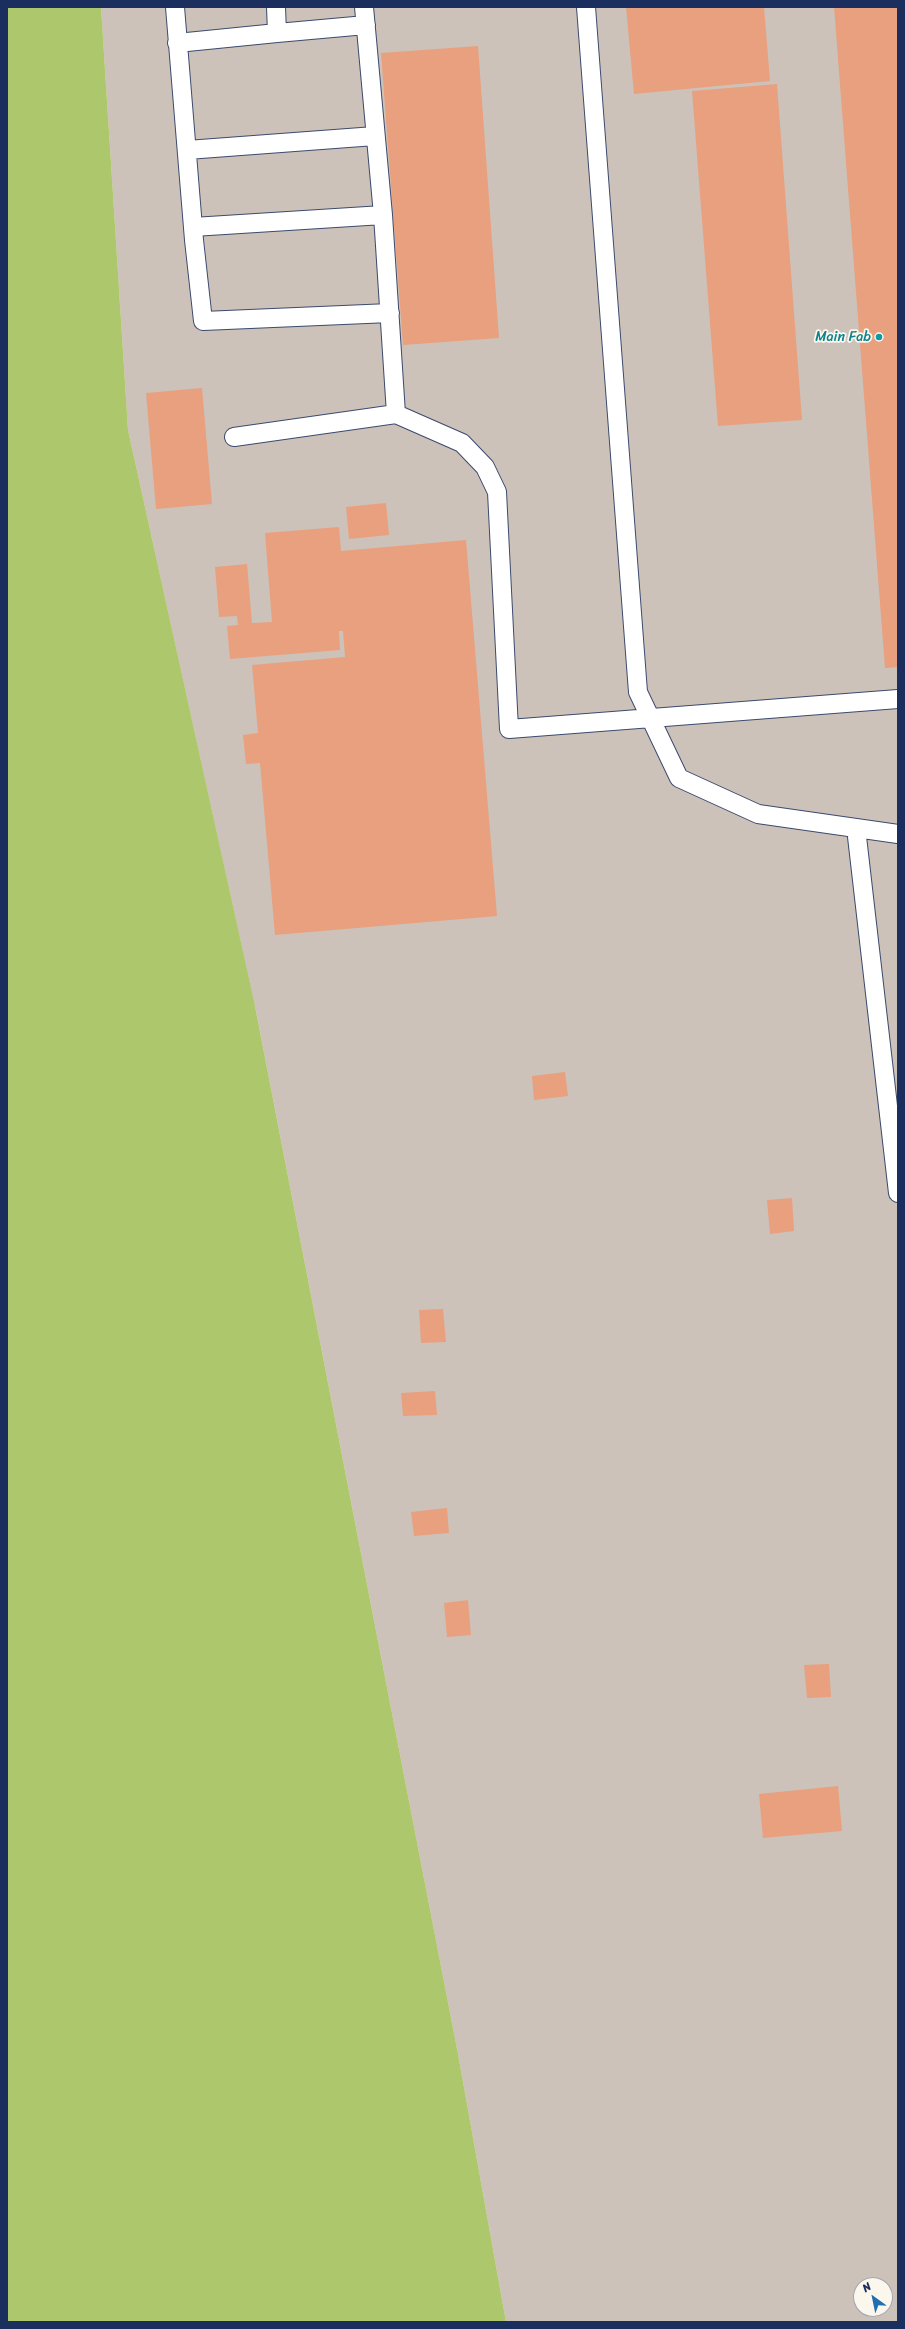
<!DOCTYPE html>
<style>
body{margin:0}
#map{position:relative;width:905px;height:2329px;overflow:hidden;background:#f1e3c6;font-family:Sriracha,sans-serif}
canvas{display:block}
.frame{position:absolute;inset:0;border:8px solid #1b2f5e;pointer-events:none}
.north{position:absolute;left:853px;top:2277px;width:40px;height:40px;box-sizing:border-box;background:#fbf7ec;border:1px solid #a1a7b3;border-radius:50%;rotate:327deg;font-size:11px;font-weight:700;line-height:16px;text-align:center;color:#1b2f5e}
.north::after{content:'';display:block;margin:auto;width:14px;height:18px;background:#1f6fb2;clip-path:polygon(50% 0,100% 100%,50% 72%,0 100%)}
</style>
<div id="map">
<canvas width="905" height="2329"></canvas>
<div class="frame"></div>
<div class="north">N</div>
</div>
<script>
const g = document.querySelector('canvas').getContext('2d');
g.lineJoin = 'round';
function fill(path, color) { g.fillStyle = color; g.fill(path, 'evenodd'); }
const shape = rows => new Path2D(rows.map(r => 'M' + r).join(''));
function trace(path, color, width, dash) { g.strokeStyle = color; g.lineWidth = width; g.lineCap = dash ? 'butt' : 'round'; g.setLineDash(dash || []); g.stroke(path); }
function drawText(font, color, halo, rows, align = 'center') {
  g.font = font + ' Sriracha,sans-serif'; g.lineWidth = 3.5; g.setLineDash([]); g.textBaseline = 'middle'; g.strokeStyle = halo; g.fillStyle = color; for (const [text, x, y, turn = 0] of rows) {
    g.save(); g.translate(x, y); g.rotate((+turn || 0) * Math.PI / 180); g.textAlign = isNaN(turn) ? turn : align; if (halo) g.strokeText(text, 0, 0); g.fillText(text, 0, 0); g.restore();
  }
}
fill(shape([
 [101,7,898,7,898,2322,506,2322,458,2054,256,1011,128,430],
 [861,2285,885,2285,885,2309,861,2309]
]), '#cdc2b9');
fill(shape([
 [7,7,101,7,128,430,254,1001,458,2054,506,2322,7,2322]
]), '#adc76d');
fill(shape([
 [626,7,764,7,770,81,634,94],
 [834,7,898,7,898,667,885,668],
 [478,46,499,338,403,345,381,53],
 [777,84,802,420,718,426,692,91],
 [202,388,212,504,156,509,146,393],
 [386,503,389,535,349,539,346,507],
 [339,527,341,551,466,540,497,916,275,935,260,763,246,764,243,735,258,733,252,665,345,657,343,631,339,631,340,650,230,659,227,626,238,625,237,616,219,617,215,567,247,564,252,623,272,622,265,533],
 [565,1072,568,1096,534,1100,532,1076],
 [792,1198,794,1231,770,1234,767,1200],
 [443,1309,446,1342,421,1343,419,1310],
 [435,1391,437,1415,403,1416,401,1393],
 [447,1508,449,1533,414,1536,411,1512],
 [468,1600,471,1635,447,1637,444,1603],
 [829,1664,831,1697,807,1698,804,1665],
 [838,1786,842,1831,763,1838,759,1794]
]), '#e8a07f');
const lane = shape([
 [175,7,194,240,203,321,390,313],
 [364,7,383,215,396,414],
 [586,7,638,692,679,778,758,814,898,834],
 [277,33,366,25],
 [177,43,277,33,276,7],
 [187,150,375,136],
 [193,227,383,215],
 [234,437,396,414,462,443,485,467,497,492,509,729,898,699],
 [856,828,898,1193]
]);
trace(lane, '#3b4a6e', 20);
trace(lane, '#fff', 18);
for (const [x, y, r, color] of [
 [879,337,4,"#0f9aa8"]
]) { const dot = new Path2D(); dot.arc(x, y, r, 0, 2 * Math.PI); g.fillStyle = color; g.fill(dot); trace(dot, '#fbf7ec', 1.5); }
drawText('14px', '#0d838f', '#fbf7ec', [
 ["Main Fab",871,337]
], 'right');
</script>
